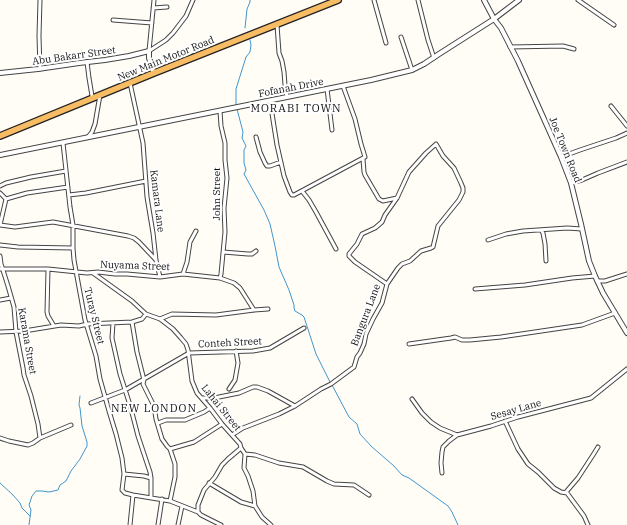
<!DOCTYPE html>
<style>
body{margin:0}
canvas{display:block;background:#fffdf5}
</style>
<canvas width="627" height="525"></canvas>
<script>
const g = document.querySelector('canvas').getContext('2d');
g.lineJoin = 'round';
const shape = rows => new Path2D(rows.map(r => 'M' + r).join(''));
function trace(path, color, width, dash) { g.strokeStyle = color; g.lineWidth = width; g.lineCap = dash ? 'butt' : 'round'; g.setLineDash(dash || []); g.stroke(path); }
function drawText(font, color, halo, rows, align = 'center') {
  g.font = font + ' "IBM Plex Serif",serif'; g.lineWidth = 4; g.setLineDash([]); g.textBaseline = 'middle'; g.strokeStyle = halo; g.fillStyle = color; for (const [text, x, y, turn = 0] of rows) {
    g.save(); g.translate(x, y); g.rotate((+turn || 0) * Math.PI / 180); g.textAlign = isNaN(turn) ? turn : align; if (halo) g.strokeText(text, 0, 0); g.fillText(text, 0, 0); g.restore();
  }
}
trace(shape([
 [245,28,247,9,250,2,250,0],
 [236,106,236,89,246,57,250,52,251,45,250,40],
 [237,109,243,132,242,138,246,146,244,150,244,163,246,170,244,174,264,210,270,224,275,246,279,267,289,290,294,305,294,308,295,311,302,315,304,317,316,354,330,382],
 [332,385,349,417,357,424,360,434,372,447,394,466,402,475,409,478,448,506,452,512,458,525],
 [0,483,13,495,20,503,22,508,30,516],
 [29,525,31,510,29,505,32,496,36,491,42,491,49,492,58,490,60,485,66,481,71,471,80,459,87,446,87,442,82,426,80,408,79,405,80,396]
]), '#3f96cf', 1);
const minor = shape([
 [374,0,386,43],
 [418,0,428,40,434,58],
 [578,0,614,25],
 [153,8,167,7],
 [113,20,152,23],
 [277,25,279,53,282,61,284,72,285,85,287,97],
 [401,37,412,70],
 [510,47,563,46,574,49],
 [149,51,166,40,173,33,186,16,193,0],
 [149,51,154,0],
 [87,62,89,78,92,96],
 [40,69,39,36,40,0],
 [130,83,143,143,147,197,153,233,156,260,160,277],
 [327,89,332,130],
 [270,101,277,145,284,176,290,192,292,195,294,195,365,157,361,144,355,119,343,86],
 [611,106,627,126],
 [88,137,92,132,95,124,100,95],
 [256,137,260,152,265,163,267,166,270,166,281,162],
 [63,143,70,207,73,225,73,248,74,260,85,320,96,356,100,379,109,411,116,434,122,458,124,474,122,490,125,493,133,495,170,501,198,512,201,515,221,525],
 [561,157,580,150,616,138,627,133],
 [363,159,364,172,365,175,379,199,383,201,397,198],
 [571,183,582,180,598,173,627,162],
 [0,186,6,183,31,177,66,171],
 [302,191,309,200,316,212,336,249],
 [0,193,6,199,0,225,15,227,53,222,128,236,134,238,139,242,156,260],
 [69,195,86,193,146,181],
 [6,199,27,193,68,187],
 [541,230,543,233,545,244,546,261],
 [488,240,506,234,523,231,567,228,582,229],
 [0,245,18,247,73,248],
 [223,252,248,254,252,254,256,251],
 [0,256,1,264,8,286,14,307,16,332,23,368,24,375,31,396,38,424,40,438],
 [0,269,48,269,87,273,98,272,115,274,127,274,160,277,183,274,220,278,234,283,240,288,254,310],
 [48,269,47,312,48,316,54,326],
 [93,273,132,301,146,314,160,319,164,322,173,329,181,338,186,344,188,350,192,381,197,393,210,408,222,424,240,444,241,448,228,459,222,465,215,477,204,490,198,505,198,512],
 [183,274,187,262,190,242,196,231],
 [220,278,221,274,225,232,224,208,227,178,225,160,225,143,221,126,220,111],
 [597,281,605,281,627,274],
 [475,289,525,285,572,278,595,276],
 [0,300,11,298],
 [160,319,172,314,216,315,254,310,268,309],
 [132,322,137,352,144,380,143,384,154,406,156,419,162,439,167,446,170,449,175,464,175,477,170,501],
 [113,323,112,338,120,374,130,405,138,436,150,472,151,478,151,498],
 [0,332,24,331,61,325,79,326,87,324,132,322,142,319,146,314],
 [409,344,451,338,455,337,462,340,470,340,501,337,582,325,615,313],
 [229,389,235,380,238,363,236,351],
 [202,398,214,398,239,393,253,387,257,387,268,391,295,406],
 [412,399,422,413,431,422,440,428,457,435,491,426,518,417,591,398,627,369],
 [91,403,125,390,189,353,253,351,270,348,304,328],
 [505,421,518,449,528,464,538,472,554,488,561,492,567,493,584,516,588,525],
 [158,423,166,420,185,420,204,412,210,408],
 [232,435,243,428,279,414,295,406,321,389,331,384,354,367,357,357,360,353,364,344,366,334,373,319,382,303,387,284,398,268,402,264,410,261,421,251,431,248,433,247,438,226,459,200,463,192,463,188,461,183,454,168,443,156,436,144,426,153,409,172,397,198,385,215,382,222,375,228,362,234,357,244,349,254,349,256,355,262,387,284],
 [0,438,9,441,28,445,33,443,40,438,71,425],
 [241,448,245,454,244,468,248,476,253,491,255,506,262,517,271,525],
 [170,449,194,442,222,424],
 [245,454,255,455,279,463,303,467,327,481,334,484,354,485,369,495],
 [442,473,441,463,442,452,443,447,449,441,457,435],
 [124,474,144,476,151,478],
 [209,483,241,502,255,506],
 [566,492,578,478,593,455,598,447],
 [130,525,133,495],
 [158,525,162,499],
 [178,525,182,506]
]);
const tertiary = shape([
 [484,0,494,19,501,28,518,61,561,157,571,183,581,224,589,261,595,276,603,293,627,333],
 [0,73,38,69,79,63,105,60,129,56,149,51,149,58,153,71],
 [0,155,371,80,412,70,424,64,439,54,494,19,519,0]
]);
const trunk = shape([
 [0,136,154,73,338,0]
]);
trace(minor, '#444', 5);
trace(tertiary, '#444', 6);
trace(trunk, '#222', 8);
trace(minor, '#fff', 3);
trace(tertiary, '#fff', 4);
trace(trunk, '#f7bc64', 5.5);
drawText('10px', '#111', '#fff', [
 ["Abu Bakarr Street",74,56,-8],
 ["New Main Motor Road",166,59,-22],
 ["Fofanah Drive",291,88,-11],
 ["Joe Town Road",565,150,68],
 ["John Street",217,194,-90],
 ["Kamara Lane",157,201,83],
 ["Nuyama Street",135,266,2],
 ["Bangura Lane",366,315,-69],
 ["Turay Street",94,316,76],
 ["Karama Street",27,341,80],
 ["Conteh Street",230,343,-3],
 ["Lahai Street",221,408,51],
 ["Sesay Lane",516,410,-16]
]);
g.letterSpacing = '1px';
drawText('11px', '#111', '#fff', [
 ["MORABI TOWN",296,109],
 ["NEW LONDON",154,409]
]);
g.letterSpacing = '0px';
</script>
